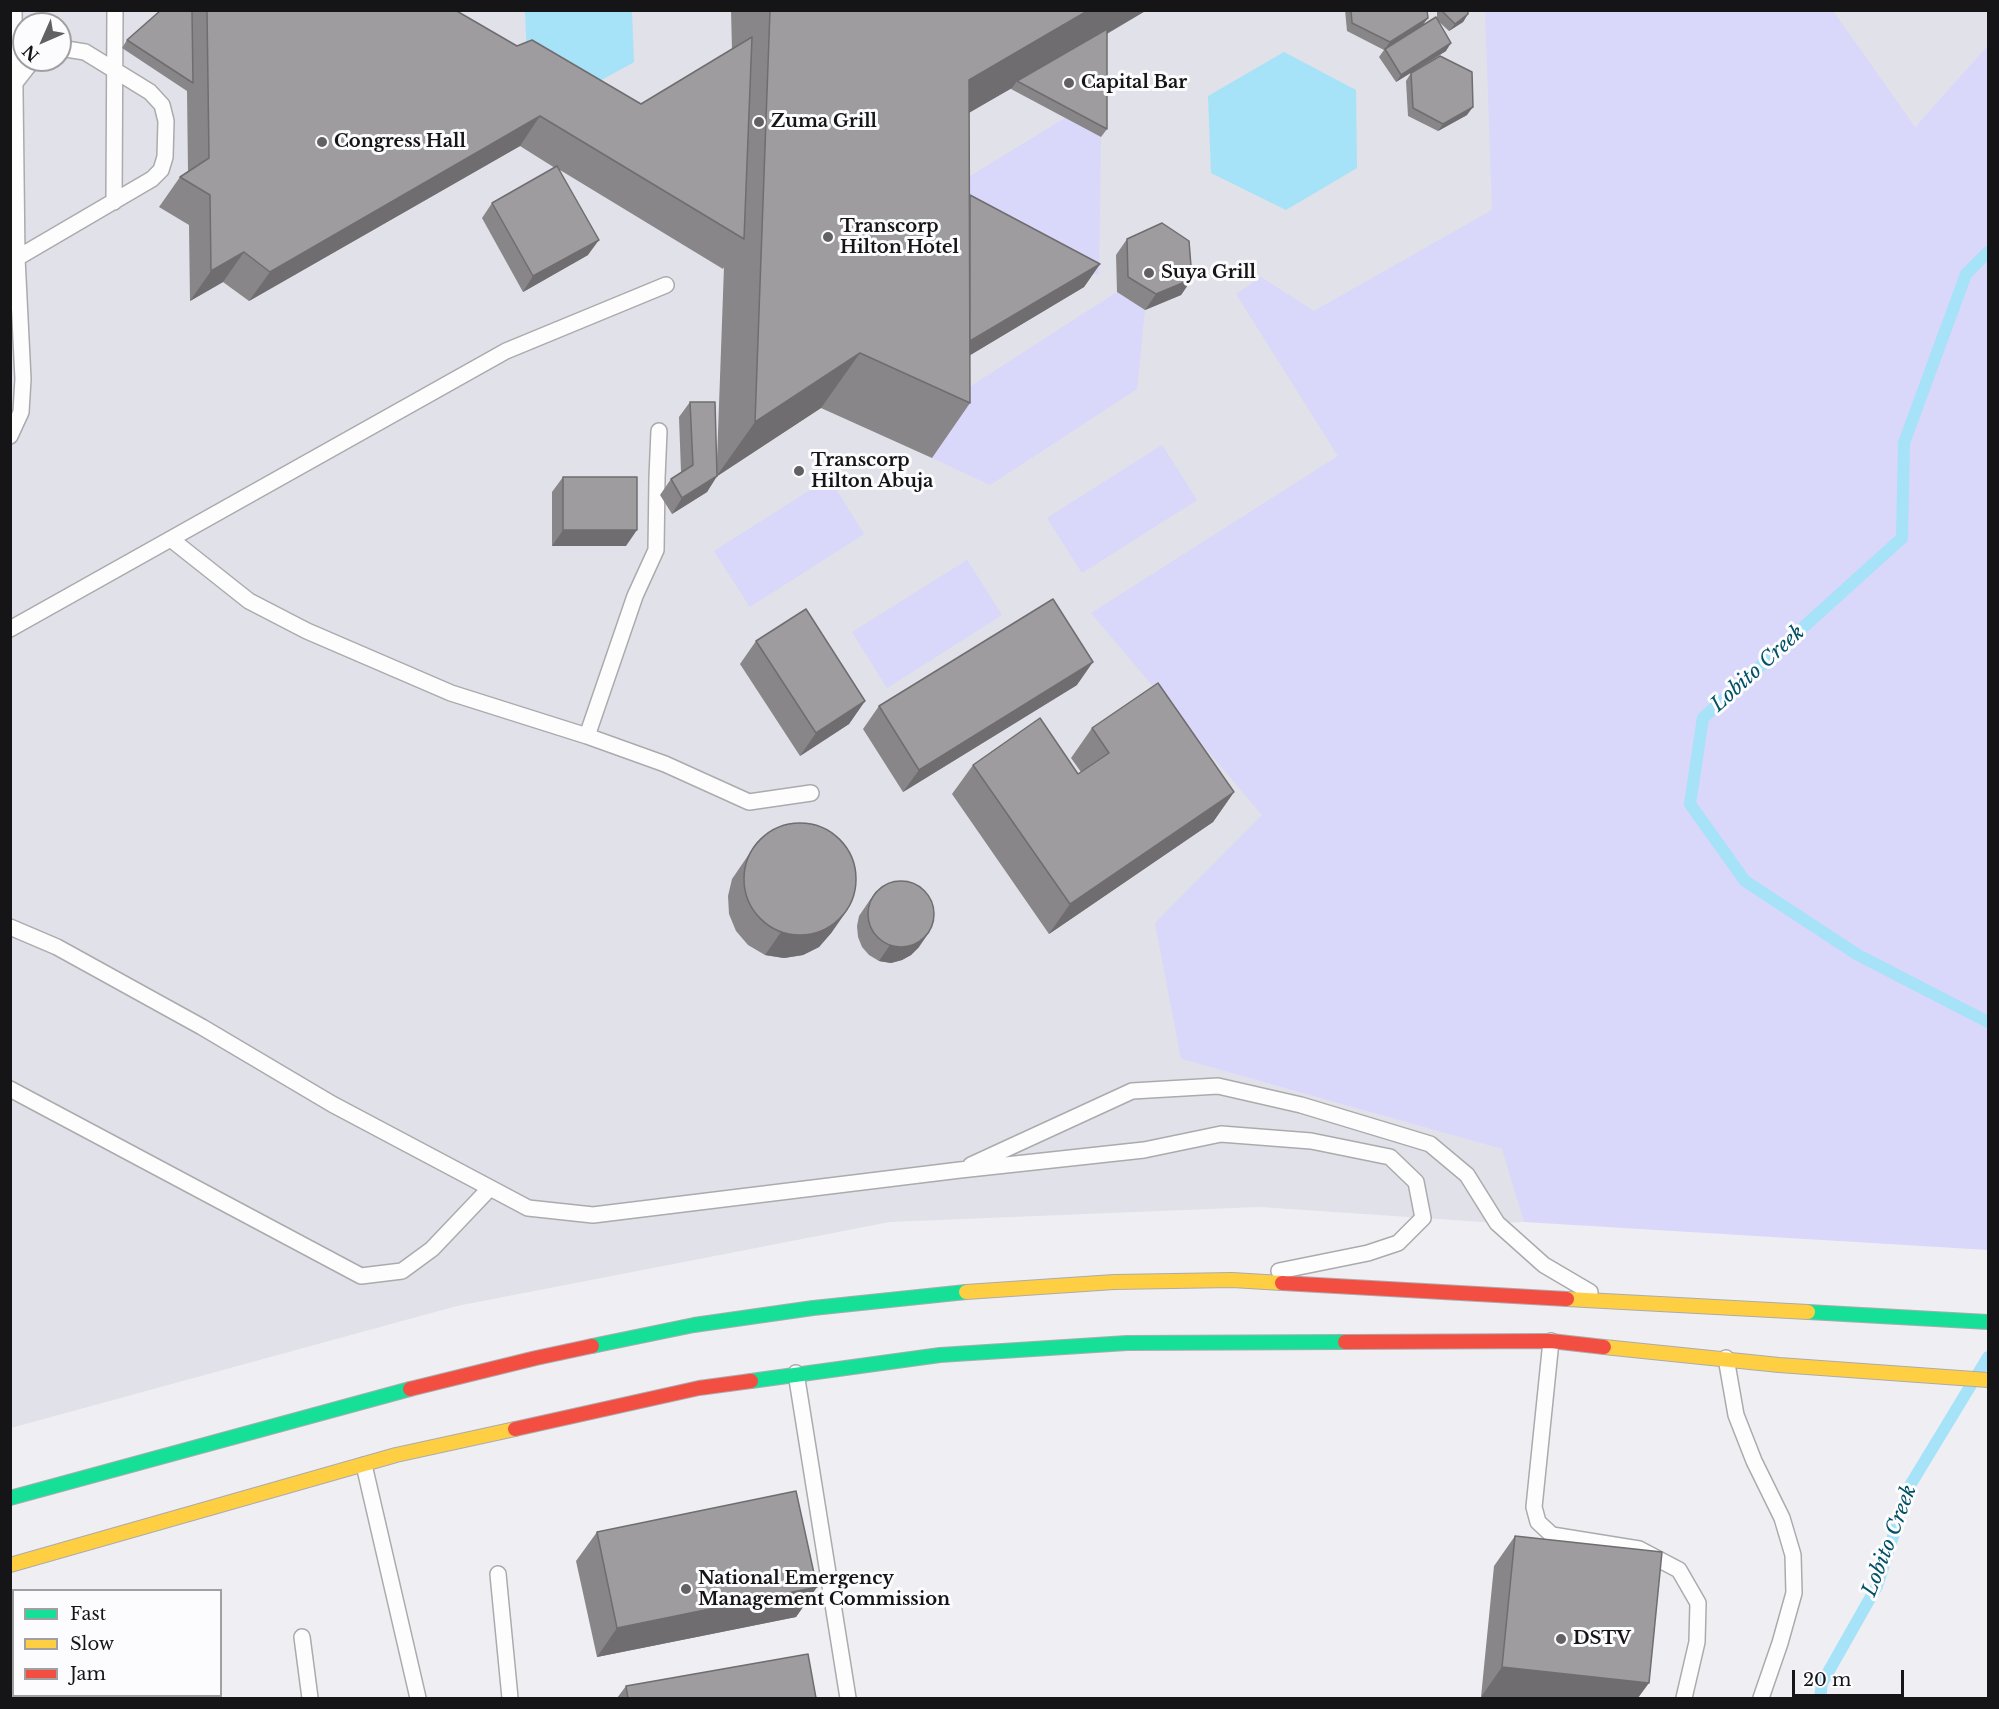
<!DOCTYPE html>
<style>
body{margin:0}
#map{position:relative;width:1999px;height:1709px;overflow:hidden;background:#efeff3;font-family:"Libre Baskerville",serif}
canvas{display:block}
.frame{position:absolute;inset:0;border:12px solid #151517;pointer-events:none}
.legend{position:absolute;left:12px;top:1589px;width:210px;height:108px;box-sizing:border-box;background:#fcfcff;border:2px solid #a0a0a2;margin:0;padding:8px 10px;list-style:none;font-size:18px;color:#151517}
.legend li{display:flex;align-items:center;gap:12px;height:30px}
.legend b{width:30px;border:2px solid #a0a0a2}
.north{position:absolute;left:12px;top:12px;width:60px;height:60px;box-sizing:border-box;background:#fcfcff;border:2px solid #a0a0a2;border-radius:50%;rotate:225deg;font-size:16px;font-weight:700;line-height:24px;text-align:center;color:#151517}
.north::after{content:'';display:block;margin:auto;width:21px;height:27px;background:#616164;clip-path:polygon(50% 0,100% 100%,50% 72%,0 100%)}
.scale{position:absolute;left:1792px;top:1670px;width:112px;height:27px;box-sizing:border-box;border:3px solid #151517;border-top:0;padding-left:8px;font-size:18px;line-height:21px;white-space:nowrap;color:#151517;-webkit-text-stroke:4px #fcfcff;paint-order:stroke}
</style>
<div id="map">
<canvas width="1999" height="1709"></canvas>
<div class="frame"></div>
<ul class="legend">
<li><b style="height:8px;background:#16e098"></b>Fast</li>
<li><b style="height:8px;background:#ffcf43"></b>Slow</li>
<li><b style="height:8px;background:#f24e42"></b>Jam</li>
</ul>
<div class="north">N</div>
<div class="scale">20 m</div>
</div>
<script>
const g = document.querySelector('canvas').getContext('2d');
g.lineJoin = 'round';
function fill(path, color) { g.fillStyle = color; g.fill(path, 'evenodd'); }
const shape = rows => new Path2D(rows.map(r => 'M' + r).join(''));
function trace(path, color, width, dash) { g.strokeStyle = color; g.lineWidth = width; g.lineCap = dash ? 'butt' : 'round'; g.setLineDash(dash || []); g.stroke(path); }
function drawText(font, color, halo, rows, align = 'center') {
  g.font = font + ' "Libre Baskerville",serif'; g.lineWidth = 6; g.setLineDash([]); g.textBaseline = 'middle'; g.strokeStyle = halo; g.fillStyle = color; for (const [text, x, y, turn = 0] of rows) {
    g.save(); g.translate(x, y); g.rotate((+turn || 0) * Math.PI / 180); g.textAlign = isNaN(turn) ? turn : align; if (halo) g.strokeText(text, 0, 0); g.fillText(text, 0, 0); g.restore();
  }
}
fill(shape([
 [11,11,1988,11,1988,45,1915,127,1181,1059,1503,1149,1524,1222,1497,1223,1259,1207,890,1222,457,1306,11,1428],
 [24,24,60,24,60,60,24,60]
]), '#e1e1e9');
fill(shape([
 [1485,11,1833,11,1915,127,1988,45,1988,1250,1524,1222,1502,1149,1181,1059,1155,923,1262,815,1091,613,1338,456,1236,294,1261,277,1314,311,1492,210],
 [1065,118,1101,137,1099,276,939,195],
 [1117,292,1145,310,1137,389,990,485,932,458,932,411],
 [1162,445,1197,500,1082,573,1047,518],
 [829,478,864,534,750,607,714,551],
 [967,560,1002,615,887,688,852,632]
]), '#d9d7fa');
fill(shape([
 [525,11,632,11,634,62,580,92,527,61],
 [1284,52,1356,90,1357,168,1286,210,1211,173,1208,96]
]), '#a6e2f8');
trace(shape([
 [1988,252,1966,274,1904,443,1902,538,1703,718,1690,804,1745,881,1858,955,1988,1022],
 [1820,1698,1822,1683,1877,1586,1909,1487,1988,1357]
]), '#a6e2f8', 12);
const lane = shape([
 [15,83,33,60],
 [114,202,115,10],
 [17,258,152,179,161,170,165,157,166,121,162,105,150,92,85,52,60,48],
 [10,436,21,412,23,379,17,258,14,10],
 [172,540,249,601,307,631,451,693,587,736,665,764,749,802,811,793],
 [10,629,506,351,666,285],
 [587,736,635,596,656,550,657,478,659,431],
 [10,927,57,947,202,1027,332,1104,528,1208,593,1215,960,1170,1144,1150,1221,1134,1311,1141,1390,1157,1416,1182,1423,1218,1398,1243,1368,1253,1279,1271],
 [10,1089,361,1276,402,1271,432,1249,490,1188],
 [971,1165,1132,1091,1218,1086,1301,1105,1430,1144,1467,1175,1497,1223,1544,1265,1590,1292],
 [1551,1341,1534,1507,1538,1522,1552,1535,1639,1549,1679,1570,1698,1603,1697,1642,1684,1698],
 [1726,1358,1736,1415,1754,1461,1782,1518,1793,1555,1794,1593,1780,1643,1761,1698],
 [796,1373,848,1698],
 [364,1465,418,1698],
 [498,1574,510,1698],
 [302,1637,310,1698],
 [158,1696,159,1698],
 [55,1698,66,1696]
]);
const fast = shape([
 [1808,1312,1988,1322],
 [592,1346,694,1325,813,1308,966,1292],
 [751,1381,940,1355,1127,1343,1345,1342],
 [10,1498,410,1389]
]);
const slow = shape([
 [966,1292,1114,1282,1232,1280,1282,1283],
 [1567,1299,1808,1312],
 [1604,1347,1779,1365,1988,1380],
 [10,1565,396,1455,515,1429]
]);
const jam = shape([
 [1282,1283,1567,1299],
 [1345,1342,1551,1341,1604,1347],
 [410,1389,536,1358,592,1346],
 [515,1429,699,1388,751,1381]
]);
trace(lane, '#ababae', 18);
trace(fast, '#ababae', 16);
trace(slow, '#ababae', 16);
trace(jam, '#ababae', 16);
trace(lane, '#fdfdfd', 15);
trace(fast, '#16e098', 14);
trace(slow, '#ffcf43', 14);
trace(jam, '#f24e42', 14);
fill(shape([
 [161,10,455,10,517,46,641,104,732,50,731,10,1147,10,1107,34,1107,129,1101,137,1011,89,1012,88,969,112,970,195,1100,264,1084,287,970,355,970,403,932,458,821,408,717,476,707,492,672,514,660,495,671,479,681,472,679,417,690,402,717,460,724,267,723,269,560,170,588,255,523,292,482,218,492,203,555,168,520,146,249,301,223,282,190,301,189,225,159,207,180,177,188,171,187,91,122,48,127,40],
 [1345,10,1427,10,1423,25,1437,20,1437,10,1468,10,1468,14,1463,22,1449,31,1437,20,1446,51,1396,82,1379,57,1384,50,1347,31],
 [1411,73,1467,115,1438,131,1408,116,1406,81],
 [1127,239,1192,279,1181,295,1145,310,1117,292,1116,255],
 [563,477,626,546,552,546,552,492],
 [756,641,865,701,849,724,800,756,740,664],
 [1077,685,903,792,863,729,879,706],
 [1092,728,1234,792,1213,822,1049,934,952,794,973,765,1078,774,1081,772,1071,758],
 [758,841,832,932,819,947,803,955,784,958,765,955,748,945,736,931,729,914,728,896,732,879],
 [876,891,919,947,911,955,902,960,891,963,879,961,869,955,862,947,858,937,857,926,859,916],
 [597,1532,817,1587,796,1617,597,1657,576,1561],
 [1515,1536,1662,1552,1481,1697,1494,1566],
 [626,1686,816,1698,617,1698]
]), '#888688');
fill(shape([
 [1089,10,1147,10,1021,83,1017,81,1012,88,931,135,969,80],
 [1468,14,1463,22,1449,31,1455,24],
 [1428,18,1422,26,1384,50,1390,42],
 [1451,43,1446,51,1396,82,1401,75],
 [1473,107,1467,115,1438,131,1443,124],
 [540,116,520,146,249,301,270,272],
 [599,240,588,255,523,292,533,276],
 [244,252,223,282,190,301,211,271],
 [1100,264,1084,287,932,378,948,355],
 [1192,279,1181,295,1145,310,1156,294],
 [860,353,821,408,716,477,755,422],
 [717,476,707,492,672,514,682,498],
 [563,530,637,530,626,546,552,546],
 [1093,662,1077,685,903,792,919,770],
 [865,701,849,724,800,756,816,733],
 [1234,792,1213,822,1049,934,1070,904],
 [848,909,832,932,819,947,803,955,784,958,765,955,781,932],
 [930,931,919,947,911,955,902,960,891,963,879,961,890,945],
 [817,1587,796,1617,597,1657,617,1628],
 [1502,1667,1649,1683,1638,1698,1497,1698,1481,1697]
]), '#6f6d6f');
const building = shape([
 [161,10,192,10,193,83,127,40,161,10],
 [207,10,455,10,517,46,532,40,641,104,752,37,744,239,540,116,270,272,244,252,211,271,210,195,180,177,209,158,207,10],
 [770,10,1089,10,969,80,970,403,860,353,755,422,770,10],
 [1351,10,1427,10,1428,18,1390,42,1352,23,1351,10],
 [1443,10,1468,10,1468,14,1455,24,1443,12,1443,10],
 [1436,17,1451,43,1401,75,1385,49,1436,17],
 [1107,29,1107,129,1017,81,1107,29],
 [1440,56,1472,72,1473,107,1443,124,1413,108,1411,73,1440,56],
 [557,166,599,240,533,276,492,203,557,166],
 [970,195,1100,264,970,341,970,195],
 [1162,223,1189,241,1192,279,1156,294,1128,277,1127,239,1162,223],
 [690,402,715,402,717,476,682,498,671,479,693,465,690,402],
 [563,477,637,477,637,530,563,530,563,477],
 [1053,599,1093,662,919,770,879,706,1053,599],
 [806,609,865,701,816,733,756,641,806,609],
 [1158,683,1234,792,1070,904,973,765,1040,718,1078,774,1109,753,1092,728,1158,683],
 '744 879a56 56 0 1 1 112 0a56 56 0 1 1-112 0Z',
 '868 914a33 33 0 1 1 66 0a33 33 0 1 1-66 0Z',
 [796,1491,817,1587,617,1628,597,1532,796,1491],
 [1515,1536,1662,1552,1649,1683,1502,1667,1515,1536],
 [808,1654,816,1698,628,1698,626,1686,808,1654]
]);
fill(building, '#9e9c9e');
trace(building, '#6f6d6f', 1.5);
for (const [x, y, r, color] of [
 [1069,83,6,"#616164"],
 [759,122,6,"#616164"],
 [322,142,6,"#616164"],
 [828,237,6,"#616164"],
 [1149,273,6,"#616164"],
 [799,471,6,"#616164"],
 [686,1589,6,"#616164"],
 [1561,1639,6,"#616164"]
]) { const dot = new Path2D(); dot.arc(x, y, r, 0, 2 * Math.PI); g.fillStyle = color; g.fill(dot); trace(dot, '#fcfcff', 2); }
drawText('bold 18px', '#151517', '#fcfcff', [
 ["Capital Bar",1081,83],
 ["Zuma Grill",771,122],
 ["Congress Hall",334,142],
 ["Transcorp",840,227],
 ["Hilton Hotel",840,248],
 ["Suya Grill",1161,273],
 ["Transcorp",811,461],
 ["Hilton Abuja",811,482],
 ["National Emergency",698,1579],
 ["Management Commission",698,1600],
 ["DSTV",1573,1639]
], 'left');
drawText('italic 20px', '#015165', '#fcfcff', [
 ["Lobito Creek",1758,669,-42],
 ["Lobito Creek",1890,1541,-69]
]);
</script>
